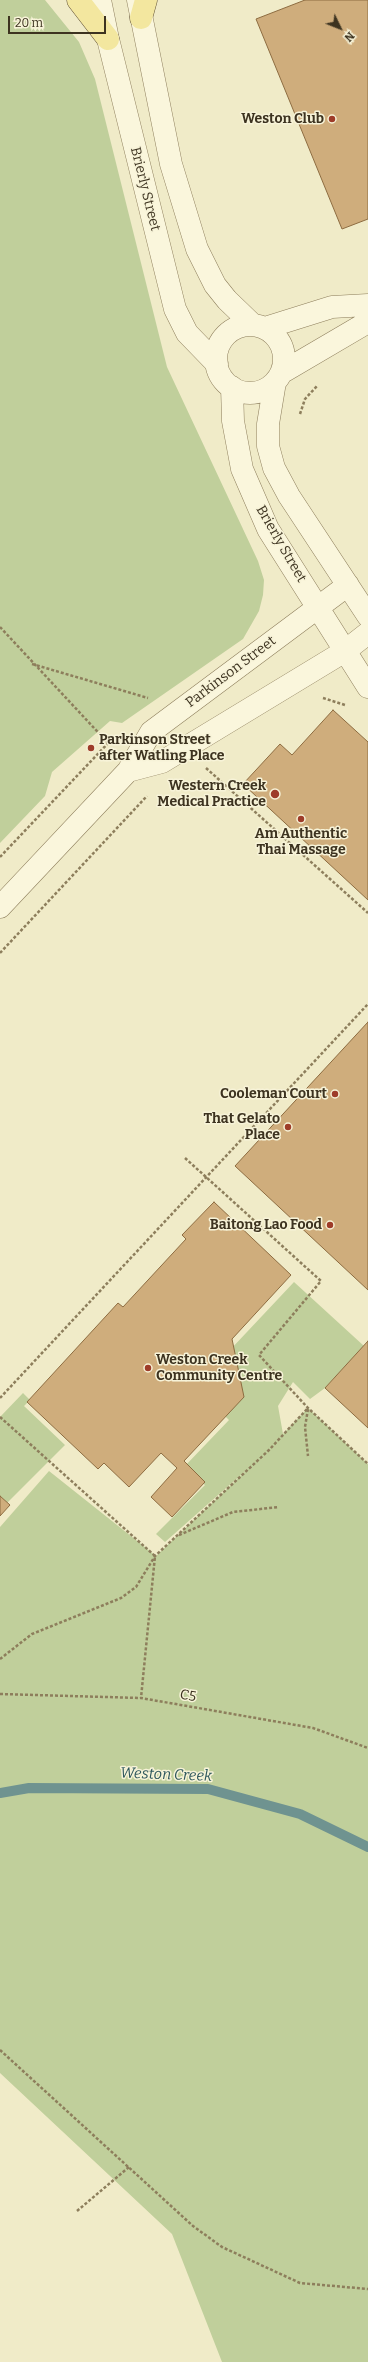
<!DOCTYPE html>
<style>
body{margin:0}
#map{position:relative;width:368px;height:2362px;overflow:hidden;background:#f0ebc8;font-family:Bitter,serif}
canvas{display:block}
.north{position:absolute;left:320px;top:8px;width:40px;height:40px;-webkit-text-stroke:3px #f7f3d8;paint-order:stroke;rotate:133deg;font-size:11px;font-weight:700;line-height:16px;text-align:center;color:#3d3320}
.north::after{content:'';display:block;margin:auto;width:14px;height:18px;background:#3d3320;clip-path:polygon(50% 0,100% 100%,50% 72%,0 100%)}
.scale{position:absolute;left:8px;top:16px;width:98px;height:18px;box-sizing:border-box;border:2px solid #3d3320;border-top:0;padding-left:5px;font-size:12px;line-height:14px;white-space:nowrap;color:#3d3320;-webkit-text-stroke:3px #f7f3d8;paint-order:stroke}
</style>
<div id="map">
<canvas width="368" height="2362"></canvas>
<div class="north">N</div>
<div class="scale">20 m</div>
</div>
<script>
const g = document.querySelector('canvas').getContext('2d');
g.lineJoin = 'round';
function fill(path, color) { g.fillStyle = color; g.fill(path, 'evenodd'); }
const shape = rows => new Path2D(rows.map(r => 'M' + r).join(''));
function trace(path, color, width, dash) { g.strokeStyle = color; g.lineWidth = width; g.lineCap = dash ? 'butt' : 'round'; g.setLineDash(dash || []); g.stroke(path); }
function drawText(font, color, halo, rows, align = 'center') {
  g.font = font + ' Bitter,serif'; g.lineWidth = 3; g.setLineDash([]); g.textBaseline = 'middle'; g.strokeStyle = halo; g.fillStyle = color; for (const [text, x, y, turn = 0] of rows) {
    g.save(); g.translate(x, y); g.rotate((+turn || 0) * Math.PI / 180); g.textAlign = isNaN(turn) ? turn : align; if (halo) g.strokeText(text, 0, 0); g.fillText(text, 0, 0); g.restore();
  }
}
fill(shape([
 [0,0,45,0,79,42,95,79,167,367,258,561,264,580,263,595,259,611,243,639,122,723,110,721,52,772,45,796,0,843],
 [294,1282,364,1346,325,1388,310,1399,293,1382,278,1406,283,1434,308,1408,368,1464,368,2362,222,2362,172,2234,0,2073,0,1527,49,1471,156,1556,251,1466,165,1542,156,1534,205,1485,184,1467,229,1420,220,1411,230,1350],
 [23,1393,30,1400,24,1406,65,1445,7,1503,0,1497,0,1417]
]), '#c0cf9b');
trace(shape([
 [0,1793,29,1788,208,1789,300,1814,368,1847]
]), '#6f9390', 10);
const building = shape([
 [305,0,368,0,368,219,342,229,256,19,305,0],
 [333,710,368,742,368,900,243,784,280,744,292,755,333,710],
 [368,1022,368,1290,235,1166,368,1022],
 [214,1202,291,1275,232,1339,244,1397,184,1461,205,1482,172,1517,151,1497,177,1468,161,1453,129,1487,104,1463,98,1469,27,1402,118,1303,123,1307,186,1239,182,1235,214,1202],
 [368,1341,368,1428,325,1388,368,1341],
 [0,1496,10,1505,0,1516,0,1496]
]);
fill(building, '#cfad7c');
trace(building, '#8d6c41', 1);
const street = shape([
 [100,0,108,39,175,309,187,333,217,364],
 [138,0,171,164,197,249,215,285,227,300,253,325],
 '216 359a34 34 0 1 1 68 0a34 34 0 1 1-68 0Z',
 [265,328,332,307,368,305],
 [281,373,368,322],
 [275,382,268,424,268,446,274,468,289,496,368,616],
 [232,387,233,421,242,469,268,529,368,687],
 [128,771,162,762,345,651,368,633],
 [0,907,128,771,151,732,348,585]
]);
const primary = shape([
 [78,0,108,39],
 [141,18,146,0]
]);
trace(street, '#8d7e5c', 23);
trace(primary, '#5b4b30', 23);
trace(shape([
 [300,414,305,399,317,386],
 [0,627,108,743],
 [32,664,148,698],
 [323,698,345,705],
 [206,768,368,913],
 [0,857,112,739],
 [0,953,147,796],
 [185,1158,321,1281,259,1355,308,1408,368,1464],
 [0,1398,368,1004],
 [308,1409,305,1427,308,1456],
 [0,1417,155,1556,141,1698],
 [179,1535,233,1512,279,1507],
 [0,1659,32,1634,121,1598,136,1587,155,1556,269,1450,308,1408],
 [0,1694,141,1698,313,1728,368,1748],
 [0,2050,193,2226,222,2247,300,2283,368,2289],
 [77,2211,129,2167]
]), '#8d7e5c', 2.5, [3, 2]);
trace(street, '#faf6dc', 22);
trace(primary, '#f3e79f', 22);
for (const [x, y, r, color] of [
 [332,119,4,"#9e3c29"],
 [91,748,4,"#9e3c29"],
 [275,794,5,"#9e3c29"],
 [301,819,4,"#9e3c29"],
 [335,1094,4,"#9e3c29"],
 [288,1127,4,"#9e3c29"],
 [330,1225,4,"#9e3c29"],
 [148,1368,4,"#9e3c29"]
]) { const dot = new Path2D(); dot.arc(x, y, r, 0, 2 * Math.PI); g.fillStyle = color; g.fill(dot); trace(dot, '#f7f3d8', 1.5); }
drawText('bold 14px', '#3d3320', '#f7f3d8', [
 ["Weston Club",324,119],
 ["Parkinson Street",99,740,"left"],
 ["after Watling Place",99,756,"left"],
 ["Western Creek",266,786],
 ["Medical Practice",266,802],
 ["Am Authentic",301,834,"center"],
 ["Thai Massage",301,850,"center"],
 ["Cooleman Court",327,1094],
 ["That Gelato",280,1119],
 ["Place",280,1135],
 ["Baitong Lao Food",322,1225],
 ["Weston Creek",156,1360,"left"],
 ["Community Centre",156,1376,"left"]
], 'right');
drawText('14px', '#3d3320', '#f7f3d8', [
 ["Brierly Street",145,189,76],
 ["Brierly Street",281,544,60],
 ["Parkinson Street",231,672,-37],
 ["C5",188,1696,10]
]);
drawText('italic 15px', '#2f585d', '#f7f3d8', [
 ["Weston Creek",166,1775,2]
]);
</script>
